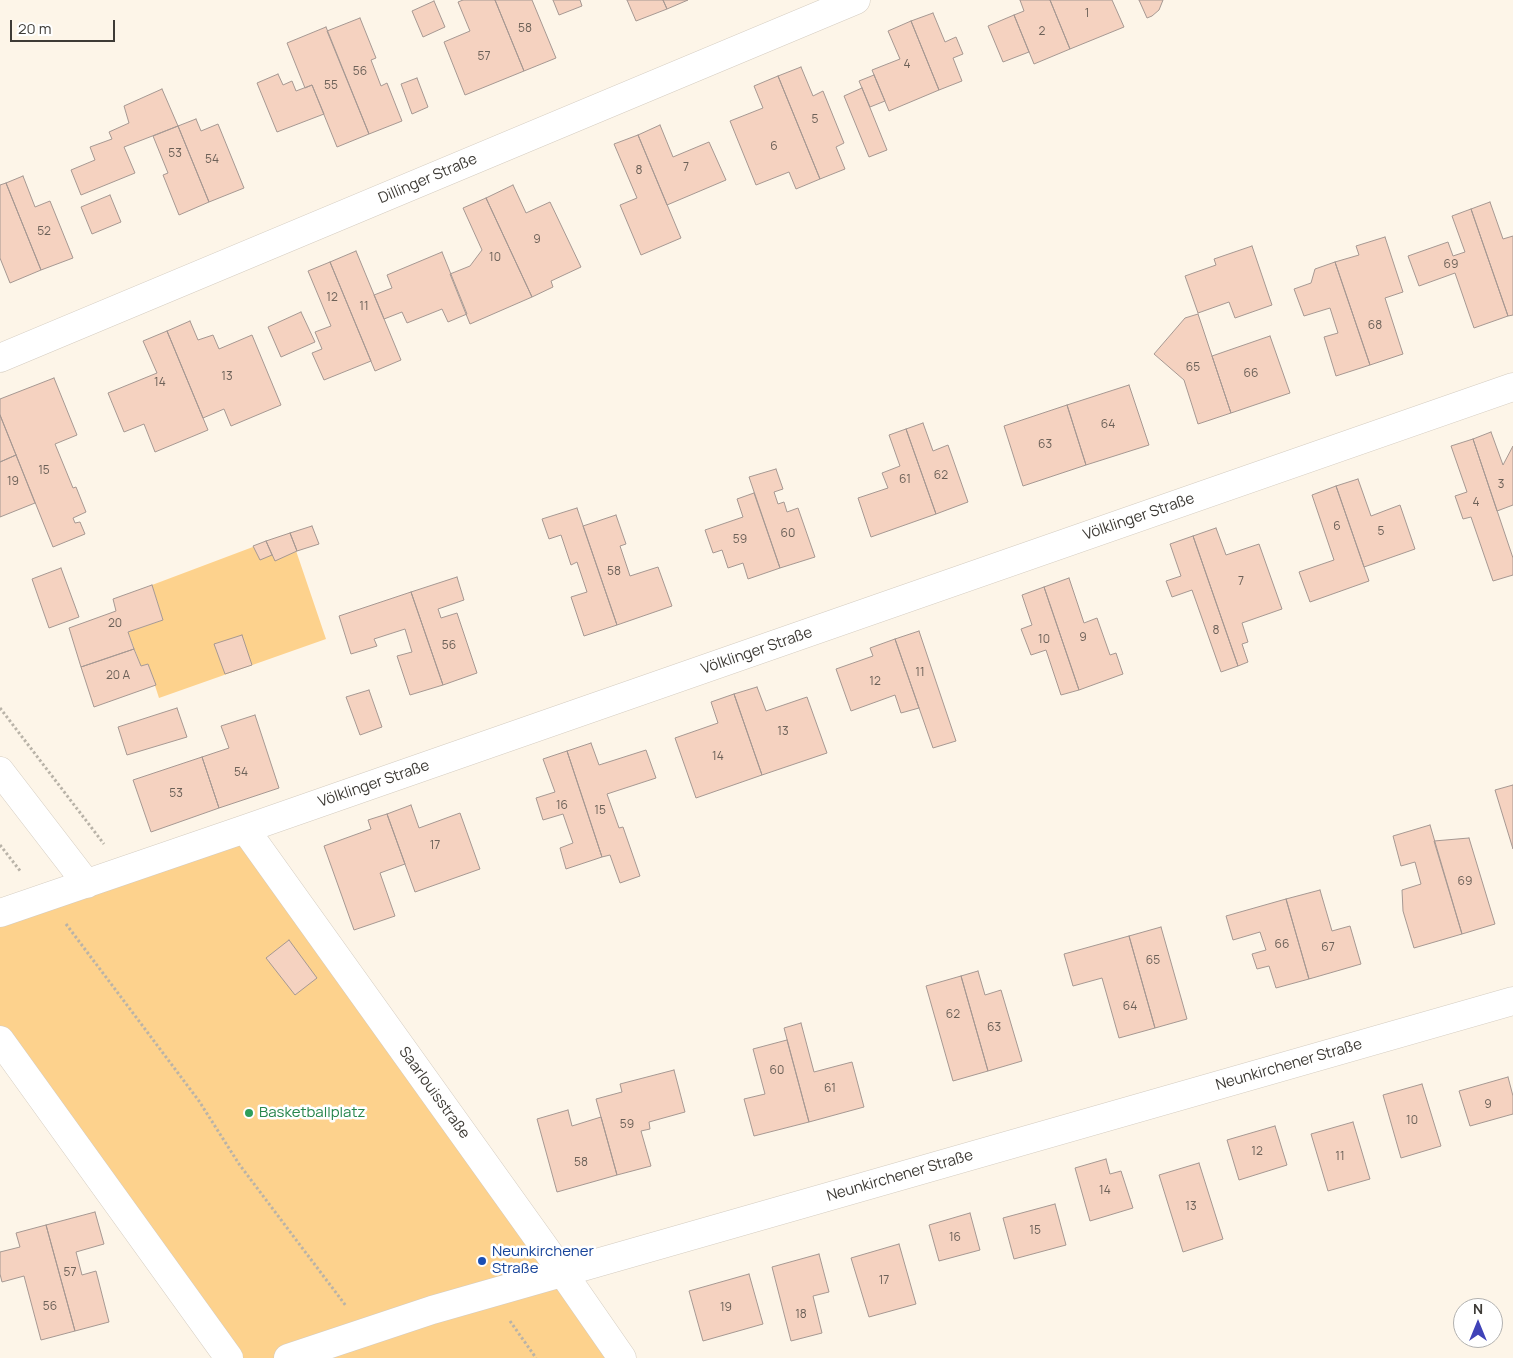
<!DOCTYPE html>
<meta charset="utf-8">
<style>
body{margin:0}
#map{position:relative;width:1513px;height:1358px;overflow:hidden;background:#fdf5e8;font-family:Manrope,sans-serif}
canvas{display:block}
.north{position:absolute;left:1453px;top:1298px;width:50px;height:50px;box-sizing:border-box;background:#fff;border:1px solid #b2b1af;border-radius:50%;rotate:0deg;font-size:14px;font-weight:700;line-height:20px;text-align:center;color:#3e3b36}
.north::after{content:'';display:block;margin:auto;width:18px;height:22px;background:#4043b8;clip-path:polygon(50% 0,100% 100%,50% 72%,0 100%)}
.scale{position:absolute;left:10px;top:20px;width:105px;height:22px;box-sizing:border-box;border:2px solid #3e3b36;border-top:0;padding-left:6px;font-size:15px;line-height:18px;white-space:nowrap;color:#3e3b36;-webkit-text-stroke:4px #fff;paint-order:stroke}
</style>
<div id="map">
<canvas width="1513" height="1358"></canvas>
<div class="north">N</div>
<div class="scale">20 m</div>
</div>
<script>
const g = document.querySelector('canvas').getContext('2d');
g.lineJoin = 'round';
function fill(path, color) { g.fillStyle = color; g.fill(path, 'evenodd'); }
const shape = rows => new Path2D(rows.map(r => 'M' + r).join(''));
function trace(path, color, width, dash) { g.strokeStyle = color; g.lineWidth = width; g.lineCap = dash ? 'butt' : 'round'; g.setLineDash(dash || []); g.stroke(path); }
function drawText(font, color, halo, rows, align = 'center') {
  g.font = font + ' Manrope,sans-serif'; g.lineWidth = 5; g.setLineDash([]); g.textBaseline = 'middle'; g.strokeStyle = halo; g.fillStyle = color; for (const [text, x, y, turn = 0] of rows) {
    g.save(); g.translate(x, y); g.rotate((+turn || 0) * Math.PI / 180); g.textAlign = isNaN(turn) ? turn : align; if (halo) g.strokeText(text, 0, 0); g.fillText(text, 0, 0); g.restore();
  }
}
fill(shape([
 [290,533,326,639,159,698,148,664,141,666,128,632,163,620,152,585],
 [245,829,622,1358,229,1358,0,1040,0,912]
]), '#fdd28d');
const building = shape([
 [463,0,495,0,524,71,465,95,444,42,470,31,458,2,463,0],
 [495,0,532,0,556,58,524,71,495,0],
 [553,0,580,0,582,6,559,15,553,0],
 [627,0,663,0,667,9,636,21,627,0],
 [663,0,688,0,667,9,663,0],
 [1020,0,1050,0,1070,49,1034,64,1014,15,1024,11,1020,0],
 [1050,0,1112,0,1124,27,1070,49,1050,0],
 [1139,0,1163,0,1159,10,1152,16,1147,18,1139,0],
 [434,1,445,27,423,37,412,11,434,1],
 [933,13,945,42,956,37,963,54,953,58,962,81,939,90,911,21,933,13],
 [1014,15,1029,52,1003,62,988,26,1014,15],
 [360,18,376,58,371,60,381,86,387,83,402,121,369,134,327,31,360,18],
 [911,21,939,90,889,111,872,70,900,59,888,31,911,21],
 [326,27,369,134,337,147,312,85,305,88,287,43,326,27],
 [801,67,813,96,823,91,844,143,836,147,845,169,820,179,778,76,801,67],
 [278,74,283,85,292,81,296,91,312,85,324,114,277,132,257,83,278,74],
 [874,75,885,101,870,107,859,81,874,75],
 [778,76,820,179,796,189,789,172,756,185,730,121,763,108,754,86,778,76],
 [417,78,428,107,412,114,401,84,417,78],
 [862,88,887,150,869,157,844,96,862,88],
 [162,89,178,126,124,147,135,173,81,195,71,170,95,160,90,147,112,139,109,132,129,123,124,106,162,89],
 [196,119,201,131,218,124,244,188,209,202,178,126,196,119],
 [660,125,673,157,709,142,726,180,667,205,638,135,660,125],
 [178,126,209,202,179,215,163,175,168,173,153,136,178,126],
 [638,135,681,238,641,255,620,205,637,198,614,144,638,135],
 [23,176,35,207,50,201,73,258,41,270,6,183,23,176],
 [6,183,41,270,10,283,0,258,0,185,6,183],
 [513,185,526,213,550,202,581,267,551,281,553,287,532,297,486,198,513,185],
 [110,195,121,222,92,234,81,207,110,195],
 [486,198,532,297,470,324,450,274,470,266,482,250,463,208,486,198],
 [1490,202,1503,239,1513,236,1513,315,1508,316,1471,209,1490,202],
 [1471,209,1508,316,1474,328,1455,273,1419,286,1408,256,1448,242,1453,256,1465,252,1452,216,1471,209],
 [1385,237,1403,292,1385,298,1403,354,1370,365,1335,262,1359,255,1356,246,1385,237],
 [1252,246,1272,305,1235,318,1229,302,1198,313,1185,276,1216,265,1214,259,1252,246],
 [356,251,401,360,375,371,330,262,356,251],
 [442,252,467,314,448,322,442,309,407,323,402,312,384,319,374,295,392,288,387,275,442,252],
 [330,262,371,361,324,380,312,353,322,349,315,332,331,326,308,271,330,262],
 [1335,262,1370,365,1336,376,1324,337,1338,333,1330,308,1304,316,1294,289,1311,283,1315,269,1335,262],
 [301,312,315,342,281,357,268,327,301,312],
 [1198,314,1231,413,1198,424,1184,380,1154,354,1185,318,1198,314],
 [190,321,198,340,213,335,219,349,252,335,281,405,231,426,224,409,203,418,167,331,190,321],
 [167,331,208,430,155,452,144,424,124,432,108,393,157,373,143,341,167,331],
 [1270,336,1290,393,1231,413,1212,356,1270,336],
 [54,378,77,435,55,444,73,488,76,487,86,512,73,518,75,523,80,522,85,534,53,547,0,415,0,399,54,378],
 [1129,385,1149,445,1086,465,1067,405,1129,385],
 [1067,405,1086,465,1023,486,1004,426,1067,405],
 [0,415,16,455,0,462,0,415],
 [923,423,933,451,948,445,968,502,936,514,906,429,923,423],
 [906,429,936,514,871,537,858,498,888,488,882,473,900,466,889,435,906,429],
 [1491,432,1503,465,1513,446,1513,505,1497,511,1473,439,1491,432],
 [1473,439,1513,558,1513,575,1493,581,1471,517,1463,519,1455,496,1467,492,1451,446,1473,439],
 [16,455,35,503,0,517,0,462,16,455],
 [776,469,783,489,774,492,778,504,784,502,787,512,798,508,815,557,780,568,749,477,776,469],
 [1358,479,1371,516,1400,505,1415,549,1364,567,1336,486,1358,479],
 [1336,486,1369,581,1310,602,1299,572,1334,560,1312,495,1336,486],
 [754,493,780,568,748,579,743,563,728,568,722,550,713,553,705,530,743,517,737,499,754,493],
 [577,508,617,625,584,636,571,597,587,592,577,562,571,565,561,535,549,539,542,519,577,508],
 [616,515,626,544,620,546,630,576,658,567,672,606,617,625,583,526,616,515],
 [312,526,319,544,297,551,290,533,312,526],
 [1216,528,1226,555,1259,544,1282,609,1242,623,1248,642,1242,644,1248,662,1238,666,1193,536,1216,528],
 [290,533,297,551,275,561,266,541,290,533],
 [1193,536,1238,666,1221,672,1192,590,1172,597,1166,581,1181,576,1170,544,1193,536],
 [266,541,272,555,260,560,253,546,266,541],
 [61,568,79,617,49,628,32,579,61,568],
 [457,577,464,600,438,609,441,618,457,613,477,673,443,685,411,592,457,577],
 [1069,578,1084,623,1097,618,1110,655,1116,653,1123,674,1079,690,1044,587,1069,578],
 [152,585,163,620,128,632,134,649,81,667,69,628,116,611,113,599,152,585],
 [1044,587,1079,690,1061,695,1046,650,1031,655,1021,629,1032,625,1022,595,1044,587],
 [411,592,443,685,410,695,397,656,412,652,405,629,374,639,377,646,351,654,339,616,411,592],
 [919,631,956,741,933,748,895,639,919,631],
 [242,635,252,665,225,674,214,644,242,635],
 [895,639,919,708,901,713,895,695,851,711,836,669,873,656,870,648,895,639],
 [134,649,141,666,148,664,156,685,94,707,81,667,134,649],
 [757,687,766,711,807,697,827,753,762,775,734,694,757,687],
 [369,690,382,727,360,735,346,697,369,690],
 [734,694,762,775,696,798,675,738,718,723,711,702,734,694],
 [177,708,187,737,127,755,118,727,177,708],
 [255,715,279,788,219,808,202,757,229,748,221,726,255,715],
 [591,743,599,765,646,750,656,778,607,794,619,828,623,827,640,876,620,883,610,855,602,857,567,751,591,743],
 [567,751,602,857,566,869,560,848,573,843,563,814,543,820,536,798,555,792,543,759,567,751],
 [202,757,219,808,151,832,133,780,202,757],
 [1513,785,1513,849,1495,790,1513,785],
 [411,805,419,828,460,813,480,869,415,892,387,814,411,805],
 [387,814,405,864,380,873,395,916,354,930,324,846,371,829,368,820,387,814],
 [1430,825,1462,934,1414,948,1403,911,1402,890,1421,884,1415,862,1401,866,1393,836,1430,825],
 [1469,838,1495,924,1462,934,1434,841,1469,838],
 [1320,890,1332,931,1350,926,1361,964,1309,979,1286,899,1320,890],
 [1286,899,1309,979,1276,988,1269,966,1257,969,1252,954,1266,950,1260,932,1233,940,1226,916,1286,899],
 [1161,927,1187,1019,1155,1028,1129,936,1161,927],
 [1129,936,1155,1028,1119,1038,1102,978,1073,986,1064,954,1129,936],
 [289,940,317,978,295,995,266,958,289,940],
 [978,971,985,995,1001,990,1022,1061,988,1071,961,976,978,971],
 [961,976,988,1071,953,1081,926,986,961,976],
 [801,1023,814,1072,852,1062,864,1107,809,1122,784,1028,801,1023],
 [787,1040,809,1122,754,1136,744,1099,765,1094,753,1049,787,1040],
 [674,1070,685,1112,649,1122,650,1129,641,1131,651,1166,617,1175,596,1099,622,1092,620,1084,674,1070],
 [1508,1077,1513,1096,1513,1114,1470,1126,1459,1091,1508,1077],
 [1422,1084,1441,1146,1401,1158,1383,1095,1422,1084],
 [568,1110,572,1126,601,1117,617,1175,557,1192,537,1119,568,1110],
 [1353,1122,1370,1179,1328,1191,1311,1134,1353,1122],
 [1275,1126,1287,1165,1239,1180,1227,1140,1275,1126],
 [1106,1159,1110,1174,1121,1171,1133,1208,1090,1221,1075,1168,1106,1159],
 [1199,1163,1223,1239,1183,1252,1159,1175,1199,1163],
 [1055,1204,1066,1245,1014,1259,1003,1218,1055,1204],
 [95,1212,104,1244,76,1252,82,1275,96,1271,109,1322,75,1331,46,1225,95,1212],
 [970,1213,980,1250,939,1261,929,1225,970,1213],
 [46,1225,75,1331,41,1340,24,1276,2,1282,0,1274,0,1252,20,1247,16,1233,46,1225],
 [899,1244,916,1304,869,1317,851,1258,899,1244],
 [819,1254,829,1292,813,1296,822,1333,791,1341,772,1267,819,1254],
 [749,1274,763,1324,703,1341,689,1291,749,1274]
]);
fill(building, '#f5d2c0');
trace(building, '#a69892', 1);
const minor = shape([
 [0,358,856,0],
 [0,771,87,884],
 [245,829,563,1273,622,1358],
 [0,913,245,829,1513,387],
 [0,1040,229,1358],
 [288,1358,432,1310,1513,1001]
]);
trace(minor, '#d4ccc0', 29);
trace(shape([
 [0,708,104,844],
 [0,845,21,872],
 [66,924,199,1101,239,1164,346,1306],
 [510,1321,536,1358]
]), '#b9b3a8', 3, [2.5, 2.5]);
trace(minor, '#fff', 28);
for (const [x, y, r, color] of [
 [249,1113,5,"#2e9e5b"],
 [482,1261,5,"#1a4fb4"]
]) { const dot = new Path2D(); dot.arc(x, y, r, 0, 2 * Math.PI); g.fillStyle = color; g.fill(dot); trace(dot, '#fff', 2); }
drawText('12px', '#6c6158', null, [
 ["1",1087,14],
 ["58",525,29],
 ["2",1042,32],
 ["57",484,57],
 ["4",907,65],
 ["56",360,72],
 ["55",331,86],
 ["5",815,120],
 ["6",774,147],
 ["53",175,154],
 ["54",212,160],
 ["7",686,168],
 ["8",639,171],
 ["52",44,232],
 ["9",537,240],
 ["10",495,258],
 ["69",1451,265],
 ["12",332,298],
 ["11",364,307],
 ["68",1375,326],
 ["65",1193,368],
 ["66",1251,374],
 ["13",227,377],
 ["14",160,383],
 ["64",1108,425],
 ["63",1045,445],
 ["15",44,471],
 ["62",941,476],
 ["61",905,480],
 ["19",13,482],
 ["3",1501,485],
 ["4",1476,503],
 ["6",1337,527],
 ["5",1381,532],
 ["60",788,534],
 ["59",740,540],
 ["58",614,572],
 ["7",1241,582],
 ["20",115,624],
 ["8",1216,631],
 ["9",1083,638],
 ["10",1044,640],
 ["56",449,646],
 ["11",920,673],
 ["20 A",118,676],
 ["12",875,682],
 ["13",783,732],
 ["14",718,757],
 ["54",241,773],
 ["53",176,794],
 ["16",562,806],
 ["15",600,811],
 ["17",435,846],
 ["69",1465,882],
 ["66",1282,945],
 ["67",1328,948],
 ["65",1153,961],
 ["64",1130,1007],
 ["62",953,1015],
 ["63",994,1028],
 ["60",777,1071],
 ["61",830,1089],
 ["9",1488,1105],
 ["10",1412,1121],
 ["59",627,1125],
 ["12",1257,1152],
 ["11",1340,1157],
 ["58",581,1163],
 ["14",1105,1191],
 ["13",1191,1207],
 ["15",1035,1231],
 ["16",955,1238],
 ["57",70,1273],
 ["17",884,1281],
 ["56",50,1307],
 ["19",726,1308],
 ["18",801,1315]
]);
drawText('15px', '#3e3b36', '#fff', [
 ["Dillinger Straße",428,179,-23],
 ["Völklinger Straße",1139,517,-19],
 ["Völklinger Straße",757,651,-19],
 ["Völklinger Straße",374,784,-19],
 ["Neunkirchener Straße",1289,1065,-16],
 ["Saarlouisstraße",434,1093,54],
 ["Neunkirchener Straße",900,1176,-16]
]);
drawText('15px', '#27864d', '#fff', [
 ["Basketballplatz",259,1113]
], 'left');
drawText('15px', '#164399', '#fff', [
 ["Neunkirchener",492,1252],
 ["Straße",492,1269]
], 'left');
</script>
